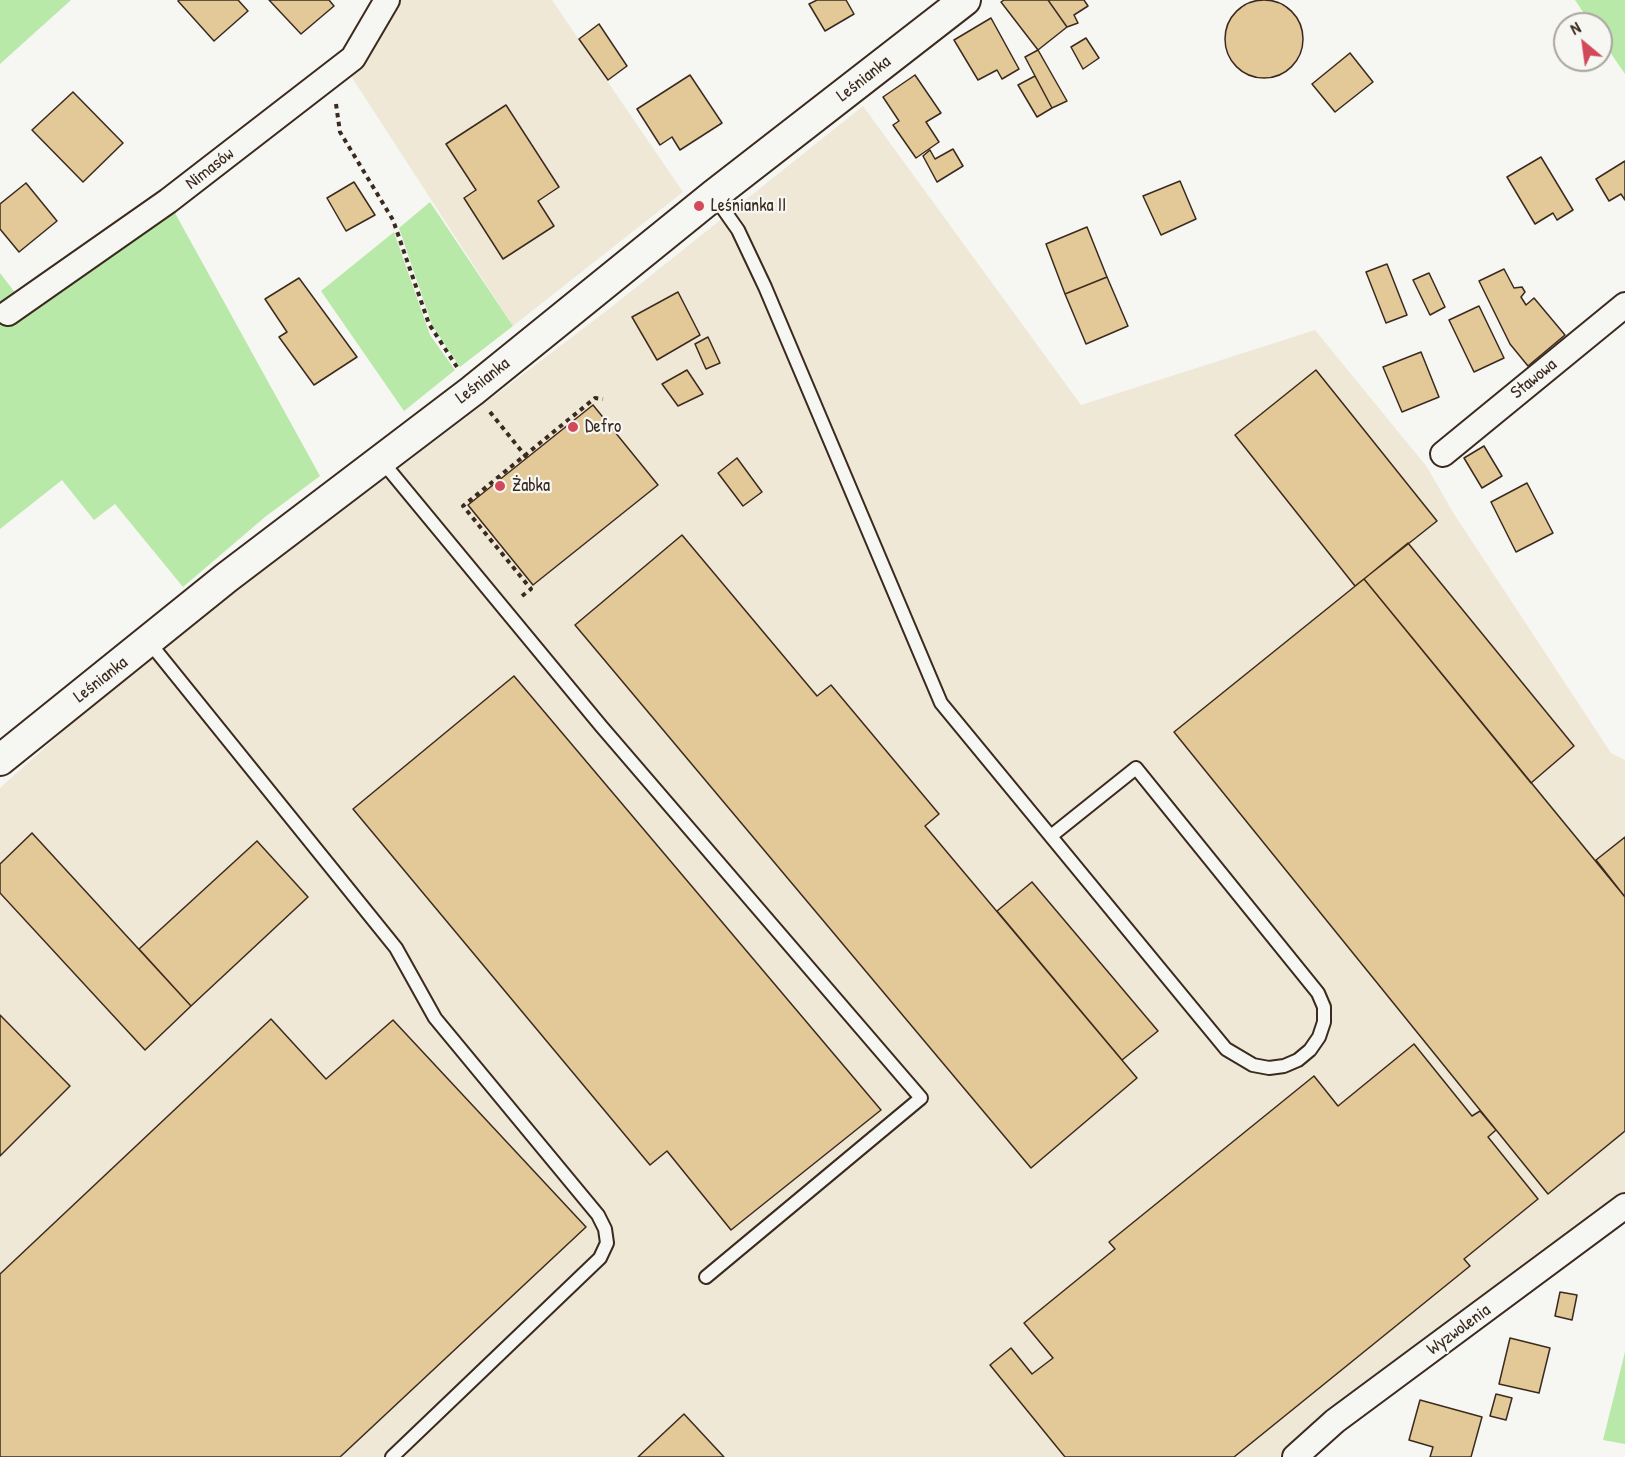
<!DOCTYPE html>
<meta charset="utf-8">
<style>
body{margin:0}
#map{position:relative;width:1625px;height:1457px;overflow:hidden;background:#f6f6f2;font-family:"Patrick Hand",sans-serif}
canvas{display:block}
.north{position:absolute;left:1553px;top:12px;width:60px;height:60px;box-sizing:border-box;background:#f6f6f2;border:2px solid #aba49d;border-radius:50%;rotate:331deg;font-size:16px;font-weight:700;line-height:24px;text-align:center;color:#3b2a1e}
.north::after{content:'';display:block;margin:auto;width:21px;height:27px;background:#d1495b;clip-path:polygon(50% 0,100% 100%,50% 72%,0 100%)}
</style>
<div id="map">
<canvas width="1625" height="1457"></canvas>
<div class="north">N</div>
</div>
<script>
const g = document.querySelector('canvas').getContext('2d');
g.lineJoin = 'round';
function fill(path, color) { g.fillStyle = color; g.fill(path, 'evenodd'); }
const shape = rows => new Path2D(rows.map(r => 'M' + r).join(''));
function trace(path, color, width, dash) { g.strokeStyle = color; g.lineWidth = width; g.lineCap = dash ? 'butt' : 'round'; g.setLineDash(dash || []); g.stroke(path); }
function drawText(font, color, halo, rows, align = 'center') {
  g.font = font + ' "Patrick Hand",sans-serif'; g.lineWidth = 4.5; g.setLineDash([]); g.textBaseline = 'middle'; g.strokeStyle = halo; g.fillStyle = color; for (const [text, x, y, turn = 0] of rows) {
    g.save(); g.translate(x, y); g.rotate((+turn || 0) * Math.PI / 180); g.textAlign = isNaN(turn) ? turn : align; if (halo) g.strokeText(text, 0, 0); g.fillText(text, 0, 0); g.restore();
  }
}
fill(shape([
 [394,0,552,0,683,192,513,326,349,73],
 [863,106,1081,405,1315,330,1427,467,1454,514,1611,753,1625,760,1625,1206,1295,1457,0,1457,0,788,122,678,609,309]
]), '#f0e8d7');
fill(shape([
 [0,0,71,0,0,64],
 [1575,0,1625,0,1625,74,1601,39,1601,24,1591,24],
 [430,202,513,326,460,367,432,325,399,228],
 [170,204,320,476,265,517,183,587,115,504,94,520,62,480,0,529,0,273,27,308],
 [394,232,430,335,455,370,404,411,321,291],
 [1625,1352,1625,1444,1603,1440]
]), '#b9e9a8');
const building = shape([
 '1225 39a39 39 0 1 1 78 0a39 39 0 1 1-78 0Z',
 [179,0,238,0,248,11,214,41,178,1,179,0],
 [269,0,329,0,334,6,301,34,269,0],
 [817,0,846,0,854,14,825,31,809,4,817,0],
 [1004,0,1048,0,1067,27,1038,50,1001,2,1004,0],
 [1048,0,1084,0,1088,6,1074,15,1078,23,1067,27,1048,0],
 [991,18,1019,69,1002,79,997,70,978,80,954,40,991,18],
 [599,24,627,66,608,80,579,39,599,24],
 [1086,38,1099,58,1083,69,1071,47,1086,38],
 [1038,50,1067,101,1052,108,1025,57,1038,50],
 [1350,53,1373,82,1335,112,1312,84,1350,53],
 [690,75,722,123,680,150,672,137,660,145,637,109,690,75],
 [915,75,941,113,926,122,939,142,916,158,893,125,899,121,883,97,915,75],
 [1035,76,1052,108,1037,117,1018,85,1035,76],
 [73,92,123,143,83,182,32,130,73,92],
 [506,105,559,187,538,201,554,226,503,259,464,198,476,190,446,144,506,105],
 [953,149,963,166,937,182,923,156,930,150,935,159,953,149],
 [1541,157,1573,210,1557,220,1553,213,1535,224,1507,177,1541,157],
 [1625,161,1625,200,1621,194,1609,201,1596,179,1625,161],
 [1180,181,1196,219,1161,235,1143,196,1180,181],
 [354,182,375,215,346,231,327,198,354,182],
 [26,183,57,221,19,252,0,229,0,204,26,183],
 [1087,227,1107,277,1065,294,1046,244,1087,227],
 [1387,264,1407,315,1386,323,1366,272,1387,264],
 [1504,269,1514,288,1522,287,1525,292,1521,297,1526,305,1534,298,1565,335,1528,366,1510,344,1479,281,1504,269],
 [1429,273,1445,307,1430,315,1413,280,1429,273],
 [1107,277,1128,326,1086,344,1065,294,1107,277],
 [299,278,357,357,314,385,279,337,287,332,265,299,299,278],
 [678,292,700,335,657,360,632,317,678,292],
 [1479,306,1504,358,1474,372,1449,320,1479,306],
 [708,337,720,363,706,369,695,344,708,337],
 [1421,352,1439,397,1402,412,1383,367,1421,352],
 [687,370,703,394,678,406,662,384,687,370],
 [1316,370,1437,521,1355,586,1235,435,1316,370],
 [593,405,658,485,533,585,468,505,593,405],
 [1484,446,1502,476,1482,488,1464,458,1484,446],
 [737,458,762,492,743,506,718,473,737,458],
 [1527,483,1553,533,1516,552,1491,502,1527,483],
 [682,535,817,696,831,685,939,814,925,826,1137,1078,1031,1168,575,625,682,535],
 [1408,543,1574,746,1531,783,1364,579,1408,543],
 [1364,579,1625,897,1625,1131,1548,1194,1174,732,1364,579],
 [514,676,881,1110,731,1230,667,1151,650,1165,353,809,514,676],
 [32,833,191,1006,145,1050,0,893,0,864,32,833],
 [1625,837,1625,897,1596,860,1625,837],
 [257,841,308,897,191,1006,139,949,257,841],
 [1032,882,1158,1031,1122,1060,997,911,1032,882],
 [0,1015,70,1086,0,1156,0,1015],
 [271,1019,326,1079,393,1020,586,1227,340,1457,0,1457,0,1274,271,1019],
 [1414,1044,1472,1116,1480,1111,1496,1130,1488,1137,1538,1199,1464,1259,1470,1266,1234,1457,1065,1457,990,1365,1011,1348,1032,1374,1053,1358,1024,1323,1115,1249,1109,1242,1314,1076,1338,1106,1414,1044],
 [1560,1292,1577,1295,1572,1320,1555,1316,1560,1292],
 [1510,1338,1550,1348,1539,1393,1499,1384,1510,1338],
 [1496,1394,1512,1398,1506,1420,1490,1416,1496,1394],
 [1420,1400,1482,1417,1471,1457,1430,1457,1433,1447,1409,1440,1420,1400],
 [684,1414,724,1457,638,1457,684,1414]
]);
fill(building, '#e3c898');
trace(building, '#3b2a1e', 1.5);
const service = shape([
 [714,196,738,230,765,287,941,703,1226,1049,1253,1065,1269,1068,1284,1066,1298,1060,1310,1050,1319,1037,1324,1022,1324,1007,1318,993,1136,768,1051,836],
 [381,460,601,726,921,1098,706,1277],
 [149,642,396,948,435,1018,598,1215,605,1229,607,1243,600,1258,392,1457]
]);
const minor = shape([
 [8,313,168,201,353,58,387,0],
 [1443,454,1625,305],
 [1295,1457,1335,1421,1625,1206]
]);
const tertiary = shape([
 [0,760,226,578,472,391,714,195,965,0]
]);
trace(service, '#3b2a1e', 16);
trace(minor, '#3b2a1e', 28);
trace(tertiary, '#3b2a1e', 34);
trace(shape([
 [336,104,340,132,393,220,429,324,457,367],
 [490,412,527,458],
 [522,596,531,589,463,506,595,398,603,399]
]), '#3b2a1e', 4, [4.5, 4.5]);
trace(service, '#f6f6f2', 12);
trace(minor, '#f6f6f2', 24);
trace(tertiary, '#f6f6f2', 30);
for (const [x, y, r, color] of [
 [699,206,6,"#d1495b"],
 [573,427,6,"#d1495b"],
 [500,486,6,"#d1495b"]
]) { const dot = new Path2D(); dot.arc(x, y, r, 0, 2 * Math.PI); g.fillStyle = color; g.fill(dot); trace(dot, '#f6f6f2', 2); }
drawText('18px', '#3b2a1e', '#f6f6f2', [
 ["Leśnianka",864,79,-38],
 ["Nimasów",210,169,-38],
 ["Stawowa",1534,379,-39],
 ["Leśnianka",483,381,-38],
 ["Leśnianka",101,680,-38],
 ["Wyzwolenia",1459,1330,-36]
]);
drawText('18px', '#3b2a1e', '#f6f6f2', [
 ["Leśnianka II",711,206],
 ["Defro",585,427],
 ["Żabka",512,486]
], 'left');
</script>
